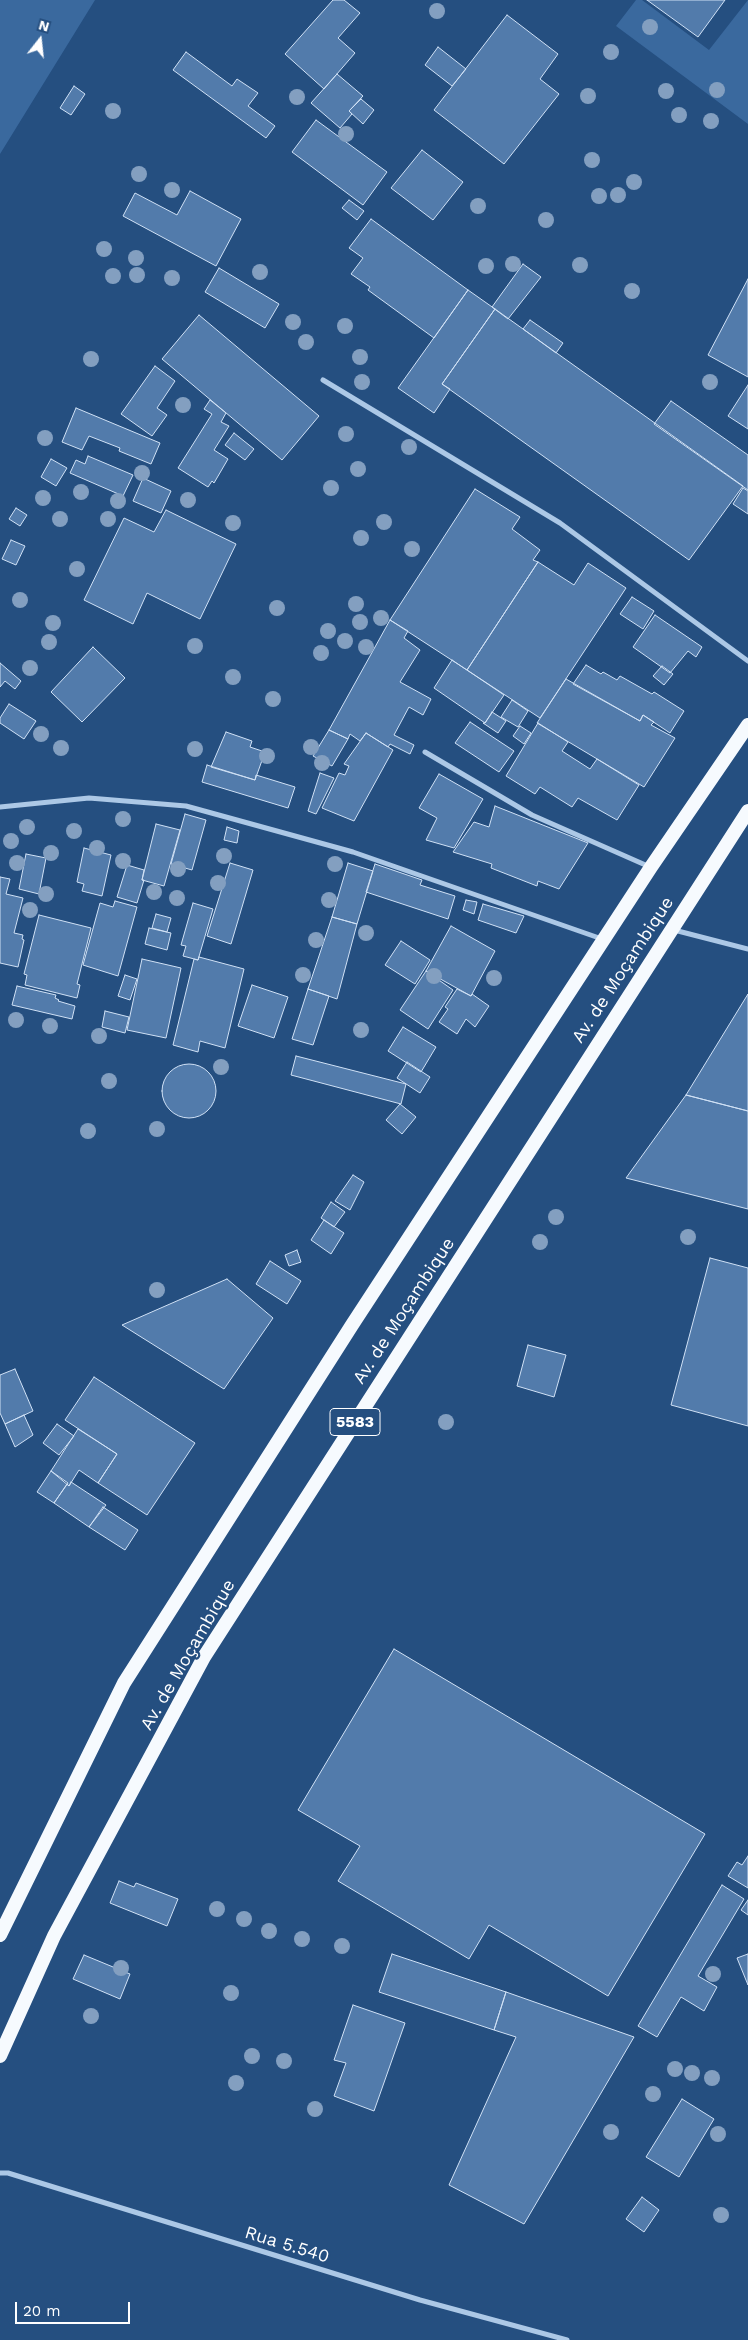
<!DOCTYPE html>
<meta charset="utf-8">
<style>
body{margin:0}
#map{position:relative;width:748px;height:2340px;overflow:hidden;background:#254f80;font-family:"Work Sans",sans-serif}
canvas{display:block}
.north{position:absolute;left:15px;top:15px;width:50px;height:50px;-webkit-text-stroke:4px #254f80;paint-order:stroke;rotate:16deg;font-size:14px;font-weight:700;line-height:20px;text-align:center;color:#fff}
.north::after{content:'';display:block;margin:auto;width:18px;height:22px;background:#fff;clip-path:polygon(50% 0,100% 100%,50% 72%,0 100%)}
.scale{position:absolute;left:15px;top:2302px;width:115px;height:22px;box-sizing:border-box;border:2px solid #fff;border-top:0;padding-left:6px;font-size:15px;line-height:18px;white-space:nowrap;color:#fff;-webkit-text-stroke:4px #254f80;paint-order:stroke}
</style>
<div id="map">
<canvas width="748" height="2340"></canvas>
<div class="north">N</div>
<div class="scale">20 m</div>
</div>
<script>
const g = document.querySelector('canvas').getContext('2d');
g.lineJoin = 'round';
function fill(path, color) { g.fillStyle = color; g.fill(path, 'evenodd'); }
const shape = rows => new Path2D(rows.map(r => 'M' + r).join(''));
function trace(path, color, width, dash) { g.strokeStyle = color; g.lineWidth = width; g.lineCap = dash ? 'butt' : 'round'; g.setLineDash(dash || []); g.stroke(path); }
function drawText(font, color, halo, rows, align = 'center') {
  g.font = font + ' "Work Sans",sans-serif'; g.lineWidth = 4.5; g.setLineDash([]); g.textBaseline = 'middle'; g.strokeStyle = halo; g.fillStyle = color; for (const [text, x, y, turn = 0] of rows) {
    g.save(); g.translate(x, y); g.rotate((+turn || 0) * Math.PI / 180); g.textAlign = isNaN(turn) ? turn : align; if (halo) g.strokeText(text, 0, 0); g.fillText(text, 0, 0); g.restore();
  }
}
fill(shape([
 [0,0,95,0,0,154],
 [636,0,642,0,709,50,748,0,748,124,616,26]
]), '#3a699e');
const building = shape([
 [333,0,344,0,360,13,338,38,355,53,324,89,285,54,333,0],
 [647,0,725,0,698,37,647,0],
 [507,15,558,54,540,79,559,94,504,164,434,110,507,15],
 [438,47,466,69,452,86,425,65,438,47],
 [186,52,232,86,237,79,258,93,248,106,275,126,266,138,173,70,186,52],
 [337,74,363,96,349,111,352,114,340,128,311,103,337,74],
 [74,86,85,94,71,115,60,108,74,86],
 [361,99,374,110,363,124,349,111,361,99],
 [316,120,387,172,363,205,292,152,316,120],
 [422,150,463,182,433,220,391,188,422,150],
 [190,191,241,219,216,266,123,216,135,193,177,215,190,191],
 [349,200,364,211,357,220,342,208,349,200],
 [371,219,468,290,434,338,368,290,370,287,351,274,363,258,349,248,371,219],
 [523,264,541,277,508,319,492,307,523,264],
 [219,268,279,304,265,328,205,292,219,268],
 [748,279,748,377,708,355,748,279],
 [468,290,495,309,442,384,450,389,434,413,398,388,468,290],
 [495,309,743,486,689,560,442,384,495,309],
 [199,315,319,416,282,460,162,359,199,315],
 [530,320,563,343,556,353,523,329,530,320],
 [155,366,175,381,157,408,167,415,152,436,121,414,155,366],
 [748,385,748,429,728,416,748,385],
 [210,400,226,413,221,422,229,426,214,450,228,459,214,483,212,481,208,487,178,468,212,414,204,409,210,400],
 [671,401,748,455,748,490,654,424,671,401],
 [76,408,160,443,151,464,119,451,120,448,89,436,82,450,62,442,76,408],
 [234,433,254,449,245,460,225,445,234,433],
 [88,456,133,475,123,496,70,473,76,460,85,464,88,456],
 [51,459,67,468,56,486,41,477,51,459],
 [143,478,171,491,161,513,133,501,143,478],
 [743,488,748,491,748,514,733,504,743,488],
 [475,489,520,517,512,529,540,550,533,560,538,562,467,670,390,620,475,489],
 [16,508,27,515,20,526,9,519,16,508],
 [166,510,236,544,200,619,147,593,133,624,84,600,124,518,154,532,166,510],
 [11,540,25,546,16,565,2,559,11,540],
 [538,562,574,585,588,563,626,588,540,718,467,670,538,562],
 [632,597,654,611,643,629,620,614,632,597],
 [655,615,702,647,696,657,688,651,670,673,633,647,655,615],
 [390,620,408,631,404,638,420,650,400,682,431,699,423,715,409,707,394,735,414,745,410,754,390,744,388,747,366,733,360,741,350,734,348,739,329,730,390,620],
 [93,647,125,678,82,722,51,692,93,647],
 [452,660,504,695,485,723,434,688,452,660],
 [0,663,21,681,15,689,5,681,0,687,0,663],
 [586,665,601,674,603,672,617,680,620,676,652,694,654,692,684,711,670,733,643,715,640,721,573,684,586,665],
 [662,666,673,674,664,685,653,676,662,666],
 [566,679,640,721,643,715,654,722,651,725,675,738,644,787,537,723,566,679],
 [512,700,528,711,518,727,501,717,512,700],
 [9,704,36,721,24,739,0,723,0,718,9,704],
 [492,712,506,721,498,733,483,723,485,723,492,712],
 [470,722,514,751,499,772,455,743,470,722],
 [538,723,568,742,562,751,590,769,597,759,639,785,617,820,578,798,572,807,540,787,535,794,506,776,538,723],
 [520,726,531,733,524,744,513,736,520,726],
 [329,730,348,739,332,766,313,756,329,730],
 [226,732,252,741,250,747,265,752,255,780,211,767,226,732],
 [366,733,393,750,354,821,322,808,339,773,345,775,349,766,344,764,366,733],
 [207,765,255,780,256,775,295,787,288,808,202,782,207,765],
 [320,773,334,778,316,814,308,811,320,773],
 [439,774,483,799,454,848,426,840,437,818,419,808,439,774],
 [495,806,588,843,559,889,538,881,537,886,491,868,492,864,453,852,474,822,489,827,495,806],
 [185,814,206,820,192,870,171,864,185,814],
 [156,824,180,830,164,886,142,880,156,824],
 [227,827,239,831,237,843,224,840,227,827],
 [84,848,111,855,102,896,82,891,84,884,77,882,84,848],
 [26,854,46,858,39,894,19,889,26,854],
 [230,863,253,870,231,944,207,936,230,863],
 [348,863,373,871,357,924,332,917,348,863],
 [375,864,422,880,420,885,455,896,448,919,366,892,375,864],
 [127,865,144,870,142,880,144,880,137,903,117,897,127,865],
 [0,877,10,879,6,894,23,898,14,933,23,935,22,939,24,940,18,967,0,963,0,877],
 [466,900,477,902,474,914,463,910,466,900],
 [115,901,137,907,118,976,83,965,100,903,113,907,115,901],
 [193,903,213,909,198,960,183,956,186,946,181,945,193,903],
 [483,904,524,916,516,933,478,920,483,904],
 [156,914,171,918,167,932,152,928,156,914],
 [39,915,91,928,77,984,80,985,77,998,25,985,27,975,24,974,39,915],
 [332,917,357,924,337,999,308,989,332,917],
 [451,926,495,951,471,996,426,971,451,926],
 [149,928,171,933,167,950,145,944,149,928],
 [401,941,430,960,415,984,385,965,401,941],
 [199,957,244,969,225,1048,200,1041,198,1052,173,1045,194,959,198,960,199,957],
 [142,959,181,968,166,1038,127,1030,142,959],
 [426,971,453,990,428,1029,400,1010,426,971],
 [125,975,137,979,130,1000,118,996,125,975],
 [252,985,288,997,274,1038,238,1026,252,985],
 [17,986,56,995,55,998,59,1000,58,1001,75,1006,72,1019,12,1005,17,986],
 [308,989,329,996,313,1045,292,1039,308,989],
 [457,989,471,996,472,994,489,1006,475,1027,466,1019,457,1034,439,1022,448,1009,445,1007,457,989],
 [748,995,748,1111,686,1095,748,994,748,995],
 [105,1011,129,1017,125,1033,102,1027,105,1011],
 [403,1027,436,1047,421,1072,388,1051,403,1027],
 [296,1056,406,1084,401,1104,291,1075,296,1056],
 [407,1062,430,1077,420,1093,397,1078,407,1062],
 '162 1091a27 27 0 1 1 54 0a27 27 0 1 1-54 0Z',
 [686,1095,748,1111,748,1209,626,1178,686,1095],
 [400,1104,416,1117,402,1134,386,1120,400,1104],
 [353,1175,364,1182,350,1210,335,1201,353,1175],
 [331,1202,345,1212,334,1227,321,1218,331,1202],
 [324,1220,344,1233,331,1254,311,1240,324,1220],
 [297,1250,301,1262,289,1266,285,1255,297,1250],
 [710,1258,748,1268,748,1426,671,1405,710,1258],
 [270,1261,301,1281,287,1304,256,1284,270,1261],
 [227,1279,273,1318,224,1389,122,1325,227,1279],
 [528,1345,566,1355,554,1397,517,1386,528,1345],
 [15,1369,33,1411,5,1424,0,1413,0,1375,15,1369],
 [94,1377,195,1443,147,1515,98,1483,117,1454,65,1420,94,1377],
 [24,1415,33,1435,15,1447,5,1424,24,1415],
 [57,1424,74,1436,59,1455,43,1443,57,1424],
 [78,1429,117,1454,98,1483,79,1470,69,1486,51,1471,78,1429],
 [51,1471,68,1483,54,1503,37,1492,51,1471],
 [71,1482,106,1505,89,1527,54,1503,67,1484,69,1486,71,1482],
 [103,1507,138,1530,125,1550,89,1527,103,1507],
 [394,1649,705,1834,608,1996,489,1925,469,1959,338,1881,360,1846,298,1810,394,1649],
 [748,1856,748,1888,728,1876,737,1862,742,1865,748,1856],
 [119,1881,134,1887,136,1883,178,1899,167,1926,110,1903,119,1881],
 [722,1885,744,1899,698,1976,717,1987,704,2011,681,1997,657,2037,638,2026,722,1885],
 [748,1900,748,1915,741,1910,748,1900],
 [392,1954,506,1992,494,2030,379,1992,392,1954],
 [748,1954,748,1985,737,1958,748,1954],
 [84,1955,130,1974,120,1999,73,1979,84,1955],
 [506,1992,634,2037,524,2224,449,2185,516,2037,494,2030,506,1992],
 [353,2005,405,2023,374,2111,334,2096,346,2063,334,2060,353,2005],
 [682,2099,714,2119,679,2177,646,2157,682,2099],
 [642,2197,659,2210,644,2232,626,2219,642,2197]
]);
fill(building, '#527bab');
trace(building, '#d0e1f5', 1);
trace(shape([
 [323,380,560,523,748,661],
 [425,752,532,815,650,867],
 [0,807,89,798,186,806,353,852,602,939],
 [674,930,748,949],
 [0,2173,8,2173,420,2300,567,2340]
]), '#acc8e6', 5);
trace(shape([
 [0,1935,124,1683,352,1325,651,867,748,725],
 [0,2056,54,1936,204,1657,748,811]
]), '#f6fafe', 14);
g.fillStyle = '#839fc0';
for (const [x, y] of [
 [437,11],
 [650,27],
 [611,52],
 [717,90],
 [666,91],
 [588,96],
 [297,97],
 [113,111],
 [679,115],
 [711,121],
 [346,134],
 [592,160],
 [139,174],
 [634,182],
 [172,190],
 [618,195],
 [599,196],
 [478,206],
 [546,220],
 [104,249],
 [136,258],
 [513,264],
 [580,265],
 [486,266],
 [260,272],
 [137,275],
 [113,276],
 [172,278],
 [632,291],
 [293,322],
 [345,326],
 [306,342],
 [360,357],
 [91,359],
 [362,382],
 [710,382],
 [183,405],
 [346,434],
 [45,438],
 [409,447],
 [358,469],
 [142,473],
 [331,488],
 [81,492],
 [43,498],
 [188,500],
 [118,501],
 [60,519],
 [108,519],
 [384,522],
 [233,523],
 [361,538],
 [412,549],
 [77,569],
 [20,600],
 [356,604],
 [277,608],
 [381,618],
 [360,622],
 [53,623],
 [328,631],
 [345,641],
 [49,642],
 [195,646],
 [366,647],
 [321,653],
 [30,668],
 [233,677],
 [273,699],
 [41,734],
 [311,747],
 [61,748],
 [195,749],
 [267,756],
 [322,763],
 [123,819],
 [27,827],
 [74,831],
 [11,841],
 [97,848],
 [51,853],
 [224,856],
 [123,861],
 [17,863],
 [335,864],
 [178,869],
 [218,883],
 [154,892],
 [46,894],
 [177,898],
 [329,900],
 [30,910],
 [366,933],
 [316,940],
 [303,975],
 [434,976],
 [494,978],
 [16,1020],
 [50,1026],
 [361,1030],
 [99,1036],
 [221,1067],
 [109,1081],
 [157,1129],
 [88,1131],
 [556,1217],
 [688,1237],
 [540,1242],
 [157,1290],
 [446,1422],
 [217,1909],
 [244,1919],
 [269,1931],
 [302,1939],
 [342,1946],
 [121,1968],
 [713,1974],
 [231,1993],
 [91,2016],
 [252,2056],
 [284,2061],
 [675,2069],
 [692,2073],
 [712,2078],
 [236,2083],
 [653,2094],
 [315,2109],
 [611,2132],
 [718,2134],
 [721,2215]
]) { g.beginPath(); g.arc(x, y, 8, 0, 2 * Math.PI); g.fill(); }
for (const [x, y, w] of [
 [355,1422,50]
]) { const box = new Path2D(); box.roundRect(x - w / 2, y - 13.5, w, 27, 4); g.fillStyle = '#254f80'; g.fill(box); trace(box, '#fff', 1); }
drawText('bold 16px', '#fff', null, [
 ["5583",355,1422]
]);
drawText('18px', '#fff', '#254f80', [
 ["Av. de Moçambique",623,970,-57],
 ["Av. de Moçambique",404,1311,-57],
 ["Av. de Moçambique",188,1655,-60],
 ["Rua 5.540",287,2245,17]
]);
</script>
